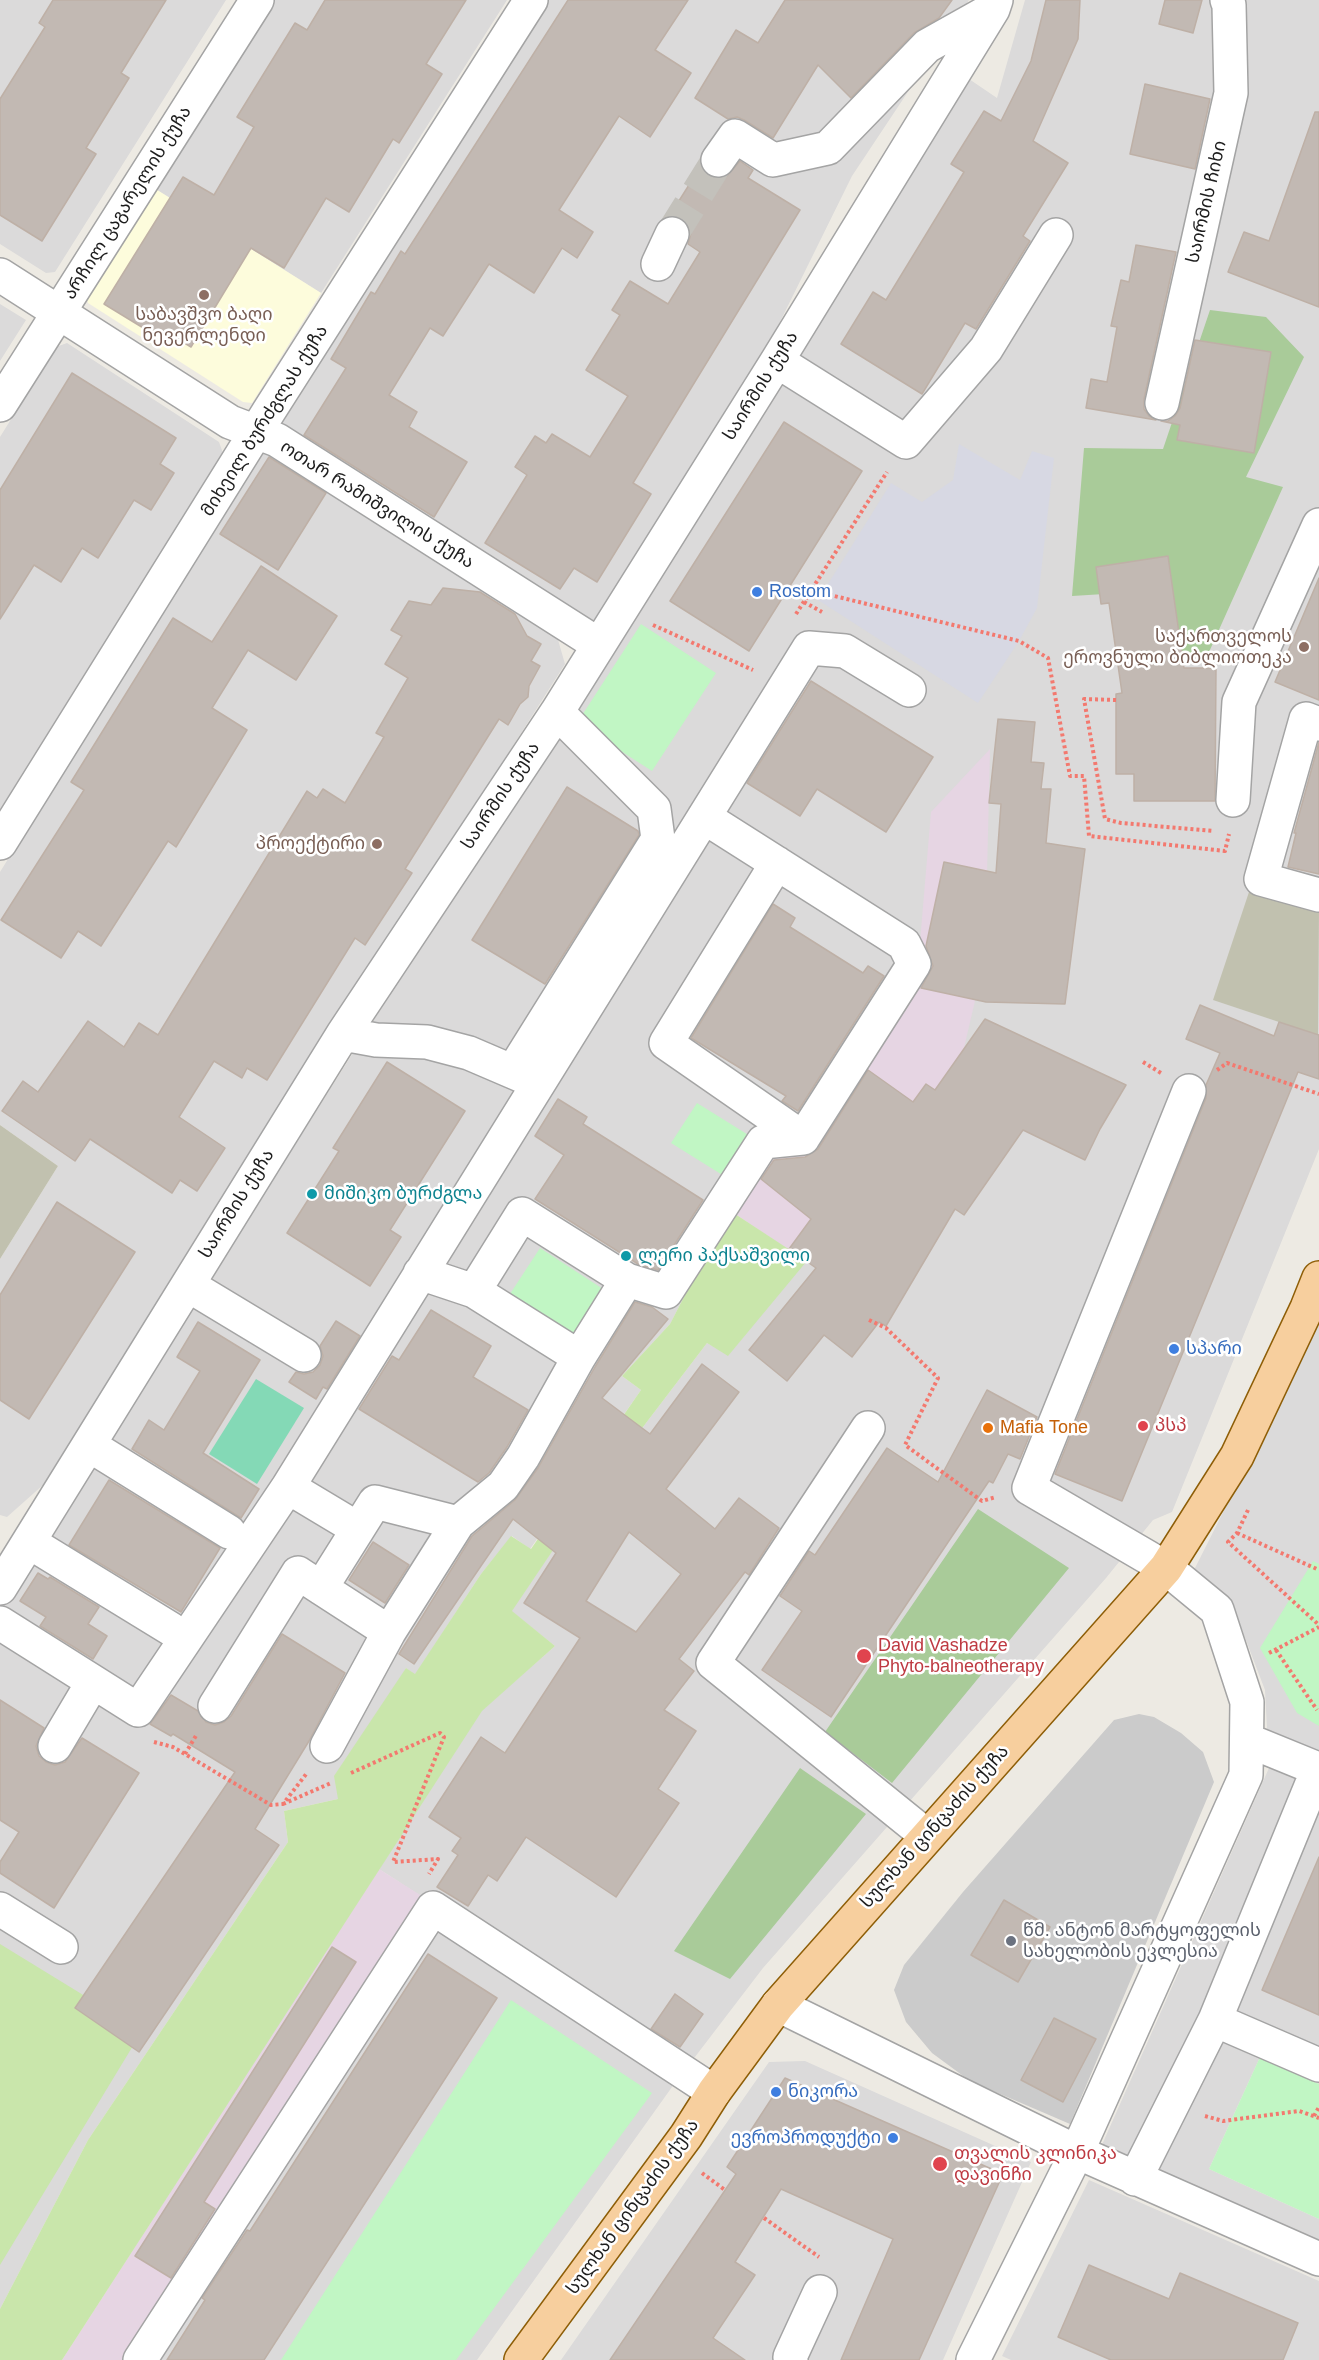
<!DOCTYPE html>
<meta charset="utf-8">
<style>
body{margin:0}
canvas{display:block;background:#edeae3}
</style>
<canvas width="1319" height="2360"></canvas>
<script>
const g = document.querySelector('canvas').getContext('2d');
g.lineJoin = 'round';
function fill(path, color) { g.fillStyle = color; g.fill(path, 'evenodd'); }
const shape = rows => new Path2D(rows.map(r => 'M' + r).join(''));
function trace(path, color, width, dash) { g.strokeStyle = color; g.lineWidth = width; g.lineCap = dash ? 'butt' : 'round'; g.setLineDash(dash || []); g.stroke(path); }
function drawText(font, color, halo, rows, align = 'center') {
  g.font = font + ' Helvetica,"Noto Sans Georgian",sans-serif'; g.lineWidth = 5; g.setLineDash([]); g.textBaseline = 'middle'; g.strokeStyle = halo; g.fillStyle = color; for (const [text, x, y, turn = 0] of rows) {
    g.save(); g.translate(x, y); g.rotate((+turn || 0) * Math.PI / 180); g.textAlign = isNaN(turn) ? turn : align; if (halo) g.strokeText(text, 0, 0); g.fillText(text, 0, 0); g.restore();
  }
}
fill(shape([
 [0,0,226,0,55,272,46,273,0,244],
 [273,0,507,0,321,293,154,188],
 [548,0,969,0,852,176,772,338,598,626,283,432,282,421],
 [1025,0,1319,0,1319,1149,1172,1512,1153,1520,1106,1578,763,1968,672,2087,477,2360,126,2360,424,1898,379,1869,482,1710,555,1646,511,1611,582,1507,707,1343,728,1355,905,1139,920,942,908,1007,810,1145,729,1210,670,1324,622,1376,641,1390,530,1549,512,1536,481,1574,415,1675,406,1668,338,1799,284,1811,288,1842,88,2140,0,2309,0,1611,969,79,997,98],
 [0,304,26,320,0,361],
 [67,343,219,442,224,456,0,821,0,437,56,347],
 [278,449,554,626,565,664,43,1485,7,1517,0,1515,0,1259,58,1166,0,1125,0,872,261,453],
 [1319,1322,1319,2084,1260,2057,1209,2169,1319,2219,1319,2241,1101,2147,1269,1768,1265,1690,1231,1601,1194,1570],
 [805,2061,1031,2162,943,2360,561,2360,769,2062],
 [1089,2180,1319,2281,1319,2360,1011,2360,1002,2356]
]), '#dbdada');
fill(shape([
 [990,749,985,958,960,1065,905,1139,891,1130,789,1250,729,1210,776,1146,810,1145,908,1007,920,942,931,812],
 [379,1869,425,1898,126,2360,62,2360]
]), '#e6d5e3');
fill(shape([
 [154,188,321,293,252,403,243,402,88,303,86,297]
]), '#fdfcdc');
fill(shape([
 [1139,1714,1154,1717,1181,1733,1203,1752,1214,1782,1070,2124,970,2081,932,2053,906,2022,894,1990,904,1965,963,1892,1114,1720]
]), '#cbcbcb');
fill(shape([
 [1251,886,1319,907,1318,1035,1213,1000],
 [0,1125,58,1166,0,1259]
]), '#c1c1af');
fill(shape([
 [891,1129,865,1191,728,1356,707,1343,582,1507,512,1611,555,1646,482,1711,62,2360,0,2360,0,2309,88,2140,288,1842,284,1811,338,1799,334,1776,406,1668,415,1674,481,1574,511,1536,531,1549,641,1390,622,1376,670,1324,729,1210,790,1250],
 [0,1944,142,2031,0,2265]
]), '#c9e6ab');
fill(shape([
 [1210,310,1266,317,1304,357,1246,477,1283,487,1209,652,1179,656,1169,590,1072,596,1084,448,1163,449],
 [978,1509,1069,1568,892,1783,825,1732],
 [800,1768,866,1814,730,1979,674,1951]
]), '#a9cb99');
fill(shape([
 [641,624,716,673,652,771,577,723],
 [697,1103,750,1136,724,1176,671,1143],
 [540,1248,603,1289,572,1338,508,1297],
 [1313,1561,1319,1564,1319,1726,1297,1713,1260,1648],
 [511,2000,652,2093,456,2360,281,2360],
 [1260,2057,1319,2084,1319,2219,1209,2169]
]), '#c1f6c4');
fill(shape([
 [256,1379,304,1408,257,1484,209,1454]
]), '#84d9b6');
fill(shape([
 [959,444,1020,480,1032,451,1054,458,1037,608,1019,641,978,703,818,600,891,483,922,502,953,480]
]), '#d7d8e3');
const building = shape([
 [53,0,166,0,121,73,129,78,86,148,96,154,42,241,0,215,0,99,45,27,39,23,53,0],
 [325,0,466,0,426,64,442,74,399,143,393,139,349,212,326,198,284,268,251,248,191,347,168,333,163,340,104,304,183,177,214,195,254,127,237,117,295,23,307,30,325,0],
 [568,0,688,0,655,50,691,73,650,137,619,116,559,210,593,232,577,258,562,248,534,293,489,264,443,336,430,328,389,395,417,412,409,427,467,462,434,517,304,435,346,368,331,359,371,292,375,294,401,251,405,254,568,0],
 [785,0,952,0,939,18,914,33,851,98,818,65,773,138,744,120,737,117,728,119,695,98,736,30,758,43,785,0],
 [1046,0,1080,0,1078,39,1033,141,1068,163,1023,236,1030,241,976,329,965,323,922,394,841,344,873,292,886,300,964,172,951,164,984,111,1001,121,1031,61,1046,0],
 [1165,0,1202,0,1193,33,1159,24,1165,0],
 [1145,84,1210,99,1195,169,1130,154,1145,84],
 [1315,112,1319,112,1319,307,1228,272,1244,232,1269,241,1315,112],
 [740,161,753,170,748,178,800,210,633,483,651,494,597,582,574,568,560,589,485,543,527,475,515,467,535,436,546,443,552,434,590,457,628,396,586,370,620,315,612,310,630,281,668,304,700,252,688,244,691,233,687,223,679,217,670,215,701,166,707,175,717,179,726,177,740,161],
 [1136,245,1176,252,1144,399,1144,409,1149,416,1156,420,1086,408,1091,379,1107,382,1117,327,1111,326,1121,280,1129,282,1136,245],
 [1195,340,1271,352,1254,453,1177,440,1180,425,1161,421,1168,421,1175,416,1180,408,1195,340],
 [72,373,176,438,160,464,174,473,151,510,134,500,98,558,82,548,61,582,34,565,0,619,0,490,72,373],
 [784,422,862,471,749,651,670,601,784,422],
 [269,457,326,493,278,570,220,534,269,457],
 [1168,556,1184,668,1216,668,1215,801,1134,801,1134,774,1116,774,1116,694,1122,693,1109,603,1101,604,1096,567,1168,556],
 [261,566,337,616,296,680,248,650,212,708,247,730,176,847,168,841,101,946,78,931,61,958,1,920,84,790,71,782,173,618,212,642,261,566],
 [1319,578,1319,700,1275,682,1319,578],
 [443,588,480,592,515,614,527,636,541,644,531,661,540,666,529,686,528,697,520,704,508,725,499,719,405,869,412,873,365,945,355,938,267,1080,247,1068,242,1078,214,1061,179,1117,225,1148,197,1191,180,1180,172,1193,90,1139,75,1161,2,1111,23,1081,38,1092,88,1021,124,1047,139,1023,158,1035,307,791,317,798,323,789,345,803,384,737,376,733,408,678,385,664,402,636,391,630,409,601,431,605,443,588],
 [811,681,933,757,886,832,817,789,800,816,747,783,811,681],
 [998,719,1035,722,1031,762,1044,763,1041,789,1051,789,1046,843,1085,849,1065,1004,986,1002,921,988,933,966,926,946,944,862,996,873,1001,804,989,803,998,719],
 [1319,742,1319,874,1288,867,1296,833,1294,833,1319,742],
 [567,787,638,831,639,835,545,984,472,940,567,787],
 [773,904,795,918,790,927,863,973,868,966,884,976,798,1111,782,1101,786,1096,691,1038,773,904],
 [1200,1005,1274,1036,1279,1022,1319,1035,1319,1079,1298,1072,1122,1501,1055,1474,1206,1098,1206,1085,1220,1053,1186,1039,1200,1005],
 [985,1019,1126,1085,1100,1129,1085,1160,1023,1130,964,1215,955,1209,886,1326,879,1322,852,1357,824,1335,787,1381,749,1350,816,1268,789,1249,811,1219,761,1179,774,1160,805,1157,818,1149,868,1070,913,1102,926,1084,935,1090,985,1019],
 [387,1062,465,1111,390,1230,401,1237,370,1286,287,1233,339,1151,333,1148,387,1062],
 [558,1099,587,1117,583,1124,703,1200,658,1270,638,1264,535,1199,564,1155,535,1136,558,1099],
 [57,1202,135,1252,29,1419,0,1400,0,1295,57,1202],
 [635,1302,652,1307,668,1319,602,1398,650,1434,702,1364,739,1392,666,1489,715,1529,739,1498,779,1528,749,1575,745,1572,679,1659,694,1671,664,1710,696,1731,658,1789,679,1803,616,1897,526,1837,497,1881,488,1875,468,1906,437,1887,458,1855,452,1851,461,1838,429,1817,481,1737,505,1753,580,1638,524,1603,556,1553,513,1519,414,1664,399,1654,472,1536,515,1500,538,1468,595,1367,635,1302],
 [629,1532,681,1574,636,1632,586,1601,629,1532],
 [431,1310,491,1346,473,1377,528,1410,507,1447,489,1473,478,1482,359,1409,392,1356,399,1360,431,1310],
 [336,1321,360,1336,327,1389,323,1387,316,1399,289,1382,296,1372,304,1374,313,1372,320,1365,323,1356,320,1346,336,1321],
 [198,1322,260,1360,203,1453,259,1489,241,1518,132,1449,149,1420,164,1430,200,1371,177,1357,198,1322],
 [987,1390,1037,1417,1020,1459,1008,1454,993,1483,989,1481,831,1717,762,1670,802,1611,780,1596,809,1551,815,1555,887,1448,938,1482,987,1390],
 [109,1480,220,1548,181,1612,69,1545,109,1480],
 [373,1542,409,1565,385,1603,349,1580,373,1542],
 [38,1573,48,1579,50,1577,99,1607,88,1624,107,1636,93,1659,40,1626,46,1617,20,1601,38,1573],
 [282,1634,345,1673,309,1741,255,1829,279,1845,139,2052,75,2008,235,1772,173,1734,171,1736,150,1724,171,1695,198,1711,206,1722,215,1725,224,1722,231,1716,282,1634],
 [0,1700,44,1728,36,1746,39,1756,46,1762,55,1765,65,1762,82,1738,139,1773,54,1908,0,1873,0,1862,19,1832,0,1820,0,1700],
 [1319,1857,1319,2015,1262,1990,1319,1857],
 [1004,1900,1050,1927,1018,1982,971,1955,1004,1900],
 [332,1947,356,1962,204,2202,215,2209,171,2278,135,2256,332,1947],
 [428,1954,497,1998,264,2360,167,2360,205,2300,202,2298,247,2230,250,2231,428,1954],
 [675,1994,703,2014,680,2047,651,2029,675,1994],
 [1054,2018,1096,2039,1063,2102,1021,2080,1054,2018],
 [785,2078,1003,2174,919,2360,841,2360,893,2239,781,2189,735,2262,755,2275,713,2338,745,2360,610,2360,736,2174,727,2167,785,2078],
 [1089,2265,1169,2299,1180,2273,1298,2323,1283,2360,1111,2360,1058,2337,1089,2265]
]);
fill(building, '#c2b9b3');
trace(building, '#beb0a6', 1.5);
trace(shape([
 [672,234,718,160]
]), '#c3c1bb', 33, [33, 16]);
const minor = shape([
 [718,160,735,136,773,160,828,148,927,46,991,10],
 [658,264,672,234],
 [0,275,230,422,277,440,599,645],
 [777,361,906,442,986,349,1056,235],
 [1162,403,1231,93,1229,5,1227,0],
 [0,405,257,0],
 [1319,724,1306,719,1261,879,1319,895],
 [1233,800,1239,702,1319,525],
 [704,817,904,944,914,964,803,1138],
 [0,843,269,411,531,0],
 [777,863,666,1043,803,1138],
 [343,1034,376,1040,427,1042,469,1053,532,1080],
 [513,1071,658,839,654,809,557,712],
 [420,1273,474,1291,579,1357,627,1280,522,1214,474,1291],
 [627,1280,666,1292,763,1142,803,1138],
 [188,1285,304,1355],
 [868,1428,713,1663,927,1836],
 [89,1445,229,1532],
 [288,1487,358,1529],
 [458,1523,503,1486,523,1457,579,1357],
 [29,1542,171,1629],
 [0,1588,343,1034,557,712,777,361,993,9,996,0],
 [0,1623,138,1710,288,1487,809,648,845,651,909,690],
 [215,1706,298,1573,321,1588,389,1632,458,1523,375,1502,321,1588],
 [55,1746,93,1682],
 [327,1746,389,1632],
 [0,1909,61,1947],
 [778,2005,1077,2152,1319,2259],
 [1215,2020,1319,2065],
 [1135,2179,1215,2020,1318,1769,1247,1740],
 [140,2360,433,1908,714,2092],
 [791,2360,790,2357,820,2292],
 [973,2360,1077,2152,1246,1775,1247,1702,1217,1610,1166,1568,1029,1488,1189,1091]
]);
const major = shape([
 [521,2360,686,2136,714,2092,778,2005,1166,1568,1237,1456,1307,1308,1319,1278]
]);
trace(minor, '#a4a4a4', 36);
trace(major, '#8e5e07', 36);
trace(shape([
 [813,587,822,593,1019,641,1048,658,1070,776,1084,776,1089,836,1225,851,1229,834],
 [804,602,822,612],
 [796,614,887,472],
 [653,625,753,670],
 [1116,700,1084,699,1105,819,1121,823,1214,831],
 [1143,1062,1161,1073],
 [1217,1070,1227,1063,1319,1094],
 [869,1320,886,1328,938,1378,905,1445,982,1501,996,1497],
 [1248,1510,1237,1533,1228,1542,1319,1625],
 [1237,1533,1319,1570],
 [1276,1650,1317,1710],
 [1269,1653,1319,1627],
 [154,1742,173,1747,271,1805,283,1804,307,1773],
 [185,1754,197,1734],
 [351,1773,440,1733,444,1737,393,1862,438,1859,429,1874],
 [283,1804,331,1783],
 [1205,2116,1223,2121,1299,2111,1319,2118],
 [1314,2116,1319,2107],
 [702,2173,725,2190],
 [764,2218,819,2257]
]), '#f3796f', 4, [3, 3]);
trace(minor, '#fff', 33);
trace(major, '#f7cf9e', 33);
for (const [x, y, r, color] of [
 [204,295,6,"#8d6e63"],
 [757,592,6,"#3f7fe0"],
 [1304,647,6,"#8d6e63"],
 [377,844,6,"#8d6e63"],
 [312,1194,6,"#0f9aa8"],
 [626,1256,6,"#0f9aa8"],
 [1174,1349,6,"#3f7fe0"],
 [1143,1426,6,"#e0444e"],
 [988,1428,6,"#e8710a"],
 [864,1656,8,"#e0444e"],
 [1011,1941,6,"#6b7280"],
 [776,2092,6,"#3f7fe0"],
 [893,2138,6,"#3f7fe0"],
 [940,2164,8,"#e0444e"]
]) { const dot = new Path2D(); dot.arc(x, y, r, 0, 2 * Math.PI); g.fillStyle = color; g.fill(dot); trace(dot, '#fff', 2); }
drawText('18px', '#1d1d1d', '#fff', [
 ["საირმის ჩიხი",1207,202,-77],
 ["არჩილ ცაგარელის ქუჩა",128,203,-58],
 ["საირმის ქუჩა",761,386,-58],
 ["მიხეილ ბურძგლას ქუჩა",265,421,-58],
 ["ოთარ რამიშვილის ქუჩა",377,505,32],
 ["საირმის ქუჩა",501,796,-56],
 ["საირმის ქუჩა",237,1204,-58],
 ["სულხან ცინცაძის ქუჩა",935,1827,-48],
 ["სულხან ცინცაძის ქუჩა",633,2207,-54]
]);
drawText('18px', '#785e54', '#fff', [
 ["საბავშვო ბაღი",204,315,"center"],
 ["ნევერლენდი",204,336,"center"],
 ["საქართველოს",1292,637],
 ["ეროვნული ბიბლიოთეკა",1292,658],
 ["პროექტირი",365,844]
], 'right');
drawText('18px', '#366cbe', '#fff', [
 ["Rostom",769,592],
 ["სპარი",1186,1349],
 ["ნიკორა",788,2092],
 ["ევროპროდუქტი",881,2138,"right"]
], 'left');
drawText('18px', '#0d838f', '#fff', [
 ["მიშიკო ბურძგლა",324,1194],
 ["ლერი პაქსაშვილი",638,1256]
], 'left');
drawText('18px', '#be3a42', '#fff', [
 ["პსპ",1155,1426],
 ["David Vashadze",878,1646],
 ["Phyto-balneotherapy",878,1667],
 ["თვალის კლინიკა",954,2154],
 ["დავინჩი",954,2175]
], 'left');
drawText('18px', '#c56008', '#fff', [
 ["Mafia Tone",1000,1428]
], 'left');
drawText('18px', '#5b616d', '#fff', [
 ["წმ. ანტონ მარტყოფელის",1023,1931],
 ["სახელობის ეკლესია",1023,1952]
], 'left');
</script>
